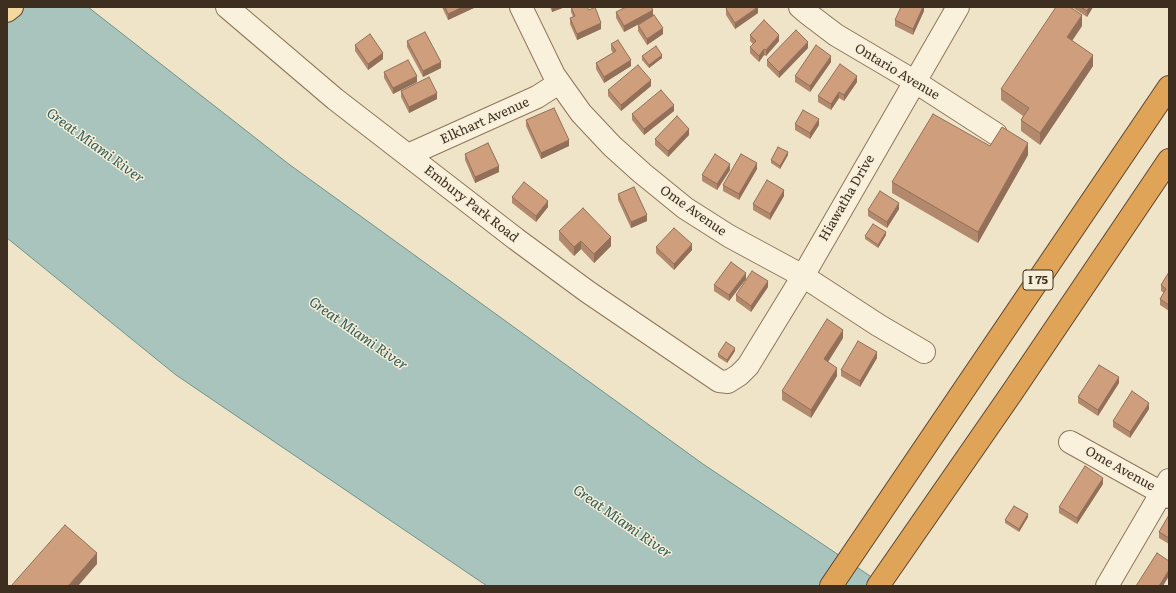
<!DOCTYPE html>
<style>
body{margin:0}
#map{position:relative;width:1176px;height:593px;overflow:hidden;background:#f0e4c8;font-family:Literata,serif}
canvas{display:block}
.frame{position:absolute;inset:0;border:8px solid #3d2e20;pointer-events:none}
</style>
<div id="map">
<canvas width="1176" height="593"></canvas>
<div class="frame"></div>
</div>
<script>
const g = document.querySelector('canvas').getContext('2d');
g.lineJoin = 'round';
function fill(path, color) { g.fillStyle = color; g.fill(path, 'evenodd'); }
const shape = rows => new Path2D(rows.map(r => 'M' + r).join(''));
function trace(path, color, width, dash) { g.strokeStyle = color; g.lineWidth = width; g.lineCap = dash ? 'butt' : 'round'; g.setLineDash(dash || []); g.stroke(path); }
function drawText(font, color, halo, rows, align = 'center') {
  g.font = font + ' Literata,serif'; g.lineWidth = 3; g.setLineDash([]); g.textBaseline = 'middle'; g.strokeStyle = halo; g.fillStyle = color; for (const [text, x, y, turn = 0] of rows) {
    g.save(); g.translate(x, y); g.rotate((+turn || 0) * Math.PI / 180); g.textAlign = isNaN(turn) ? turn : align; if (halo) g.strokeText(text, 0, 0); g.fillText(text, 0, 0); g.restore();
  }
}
const water = shape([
 [7,7,88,7,290,165,703,464,885,586,487,586,176,375,7,238,7,7]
]);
fill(water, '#a9c4bc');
trace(water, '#6f938a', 1);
const minor = shape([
 [227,7,335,99,516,239,588,292,719,381,728,382,739,375,748,366,803,276,958,7],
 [521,7,554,75,581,113,612,146,642,173,685,208,729,236,803,276,878,325,924,352],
 [800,7,807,13,836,35,914,81,996,134],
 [408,155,537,97,559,83],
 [1070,442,1169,497],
 [1107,586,1169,480]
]);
const major = shape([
 [7,11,12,7]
]);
const highway = shape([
 [831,586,1169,87],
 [878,586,1011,394,1169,160]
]);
trace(minor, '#8d765c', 24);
trace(major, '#5b4430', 24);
trace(highway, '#5b4430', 24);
trace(minor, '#faf1dc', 22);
trace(major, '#f3d9a0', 22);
trace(highway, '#e0a458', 22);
fill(shape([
 [442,7,476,7,448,20],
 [550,7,565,7,552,12],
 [571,7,587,7,601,29,577,40,570,24,570,18,573,17,571,12],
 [924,7,924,11,913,35,895,26,895,20],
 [1072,7,1093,7,1087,17],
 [726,9,758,13,735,29,726,15],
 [616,12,653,15,663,34,647,45,638,31,638,25,645,21,624,32,616,18],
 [1082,26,1072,41,1093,66,1040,145,1021,131,1021,120,1023,116,1001,100,1001,89],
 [750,35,779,41,766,56,764,55,759,62,750,53,750,47,753,44,750,41],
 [407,41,441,68,423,77,407,47],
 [611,44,631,66,604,83,596,69,596,63,613,53,611,50],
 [355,45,383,59,368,70,355,51],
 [808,48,779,78,767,66,767,60],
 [642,56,662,58,649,68,642,60],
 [831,62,810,92,795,82,795,76],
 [384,72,417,82,393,94,384,78],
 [857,82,844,101,839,98,831,110,818,102,818,96],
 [651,86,621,111,608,96,608,90],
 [401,91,437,99,409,113,401,97],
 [674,111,644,135,632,120,632,114],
 [526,120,569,146,541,159,526,126],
 [795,124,819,125,810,139,795,130],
 [689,135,668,157,655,145,655,139],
 [990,146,1028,155,978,243,892,193,892,182],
 [465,154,499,172,475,183,465,160],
 [788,155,780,169,771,163,771,160],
 [757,169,739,200,723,191,723,185],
 [730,170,717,190,702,181,702,175],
 [618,194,647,221,631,228,618,200],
 [784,196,770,220,753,210,753,204],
 [512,197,548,207,536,222,512,203],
 [899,209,887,228,868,216,868,210],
 [559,231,611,246,594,263,581,249,574,256,559,240],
 [886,235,878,248,865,239,865,236],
 [656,247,692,250,674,270,656,253],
 [1169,272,1169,311,1160,305,1160,299,1164,293,1161,291,1161,285],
 [746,279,729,301,714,291,714,285],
 [768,287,751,312,736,301,736,295],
 [843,338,828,362,837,376,811,418,782,400,782,391],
 [735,351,727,363,718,357,718,354],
 [877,358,860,387,841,376,841,370],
 [1119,383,1098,416,1078,403,1078,397],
 [1149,409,1130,438,1113,427,1113,421],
 [1103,484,1077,524,1059,513,1059,507],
 [1169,515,1169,544,1159,538,1159,532],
 [1028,517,1019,532,1005,523,1005,520]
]), '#b2896c');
fill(shape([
 [463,7,476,7,448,20,448,14],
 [552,7,565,7,552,12],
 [758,7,758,13,735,29,735,23],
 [923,7,924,7,924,11,913,35,913,29],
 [1089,7,1093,7,1087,17,1087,11],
 [653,10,653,16,624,32,624,26],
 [1082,15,1082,26,1067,48,1067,37],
 [601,23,601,29,577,40,577,34],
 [663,28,663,34,647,45,647,39],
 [779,35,779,41,766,56,766,50],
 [808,42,808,48,779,78,779,72],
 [764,49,764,55,759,62,759,56],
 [383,53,383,59,368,70,368,64],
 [662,55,662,58,649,68,649,65],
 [1093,55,1093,66,1040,145,1040,133],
 [831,56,831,62,810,92,810,86],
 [631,60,631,66,604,83,604,77],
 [441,62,441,68,423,77,423,71],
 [417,76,417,82,393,94,393,88],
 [857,76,857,82,844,101,844,95],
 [651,80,651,86,621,111,621,105],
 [839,92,839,98,831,110,831,104],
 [437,93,437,99,409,113,409,107],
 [674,105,674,111,644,135,644,129],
 [819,119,819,125,810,139,810,133],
 [689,129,689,135,668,157,668,151],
 [569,140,569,146,541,159,541,153],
 [1028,143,1028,155,978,243,978,232],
 [788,152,788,155,780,169,780,166],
 [757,163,757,169,739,200,739,194],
 [730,164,730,170,717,190,717,184],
 [499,166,499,172,475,183,475,177],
 [784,190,784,196,770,220,770,214],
 [548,201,548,207,536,222,536,216],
 [899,203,899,209,887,228,887,222],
 [647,215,647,221,631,228,631,222],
 [886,232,886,235,878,248,878,245],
 [611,237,611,246,594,263,594,254],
 [581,241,581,249,574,256,574,247],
 [692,244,692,250,674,270,674,264],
 [746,273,746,279,729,301,729,295],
 [768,281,768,287,751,312,751,306],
 [843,330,843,338,824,368,824,359],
 [735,348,735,351,727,363,727,360],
 [877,352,877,358,860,387,860,381],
 [837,368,837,376,811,418,811,410],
 [1119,377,1119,383,1098,416,1098,410],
 [1149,403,1149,409,1130,438,1130,432],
 [1103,478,1103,484,1077,524,1077,518],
 [1028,514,1028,517,1019,532,1019,529],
 [97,553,97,564,78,586,68,586],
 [1169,570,1169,576,1163,586,1159,586]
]), '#916f58');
const building = shape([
 [445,7,463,7,448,14,445,7],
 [571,7,587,7,589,10,595,7,601,23,577,34,570,18,575,16,571,7],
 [626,7,651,7,653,10,624,26,616,12,626,7],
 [728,7,758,7,735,23,726,9,728,7],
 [901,7,923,7,913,29,895,20,901,7],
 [1056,7,1070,7,1082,15,1067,37,1093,55,1040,133,1021,120,1029,108,1001,89,1056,7],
 [1081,7,1089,7,1087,11,1081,7],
 [654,15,663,28,647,39,638,25,654,15],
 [764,20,779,35,766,50,764,49,759,56,750,47,756,41,750,35,764,20],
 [796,30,808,42,779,72,767,60,796,30],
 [425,32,441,62,423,71,407,41,425,32],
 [370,34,383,53,368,64,355,45,370,34],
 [618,40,631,60,604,77,596,63,616,51,611,44,618,40],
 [816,45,831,56,810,86,795,76,816,45],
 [656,46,662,55,649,65,642,56,656,46],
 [408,60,417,76,393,88,384,72,408,60],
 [840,64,857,76,844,95,839,92,831,104,818,96,840,64],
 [638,65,651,80,621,105,608,90,638,65],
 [429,77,437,93,409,107,401,91,429,77],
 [661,90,674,105,644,129,632,114,661,90],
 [554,108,569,140,541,153,526,120,554,108],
 [803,110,819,119,810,133,795,124,803,110],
 [933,114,990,146,1002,127,1028,143,978,232,892,182,933,114],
 [677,116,689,129,668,151,655,139,677,116],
 [488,143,499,166,475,177,465,154,488,143],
 [778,147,788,152,780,166,771,160,778,147],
 [715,154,730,164,717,184,702,175,715,154],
 [741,154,757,163,739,194,723,185,741,154],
 [767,180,784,190,770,214,753,204,767,180],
 [524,182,548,201,536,216,512,197,524,182],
 [634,187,647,215,631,222,618,194,634,187],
 [880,191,899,203,887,222,868,210,880,191],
 [583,208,611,237,594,254,581,241,574,247,559,231,583,208],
 [873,224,886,232,878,245,865,236,873,224],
 [674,228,692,244,674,264,656,247,674,228],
 [731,262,746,273,729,295,714,285,731,262],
 [752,271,768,281,751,306,736,295,752,271],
 [1169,272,1169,305,1160,299,1166,289,1161,285,1169,272],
 [827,319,843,330,824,359,837,368,811,410,782,391,827,319],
 [858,341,877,352,860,381,841,370,858,341],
 [726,342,735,348,727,360,718,354,726,342],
 [1099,365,1119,377,1098,410,1078,397,1099,365],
 [1132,391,1149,403,1130,432,1113,421,1132,391],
 [1085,466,1103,478,1077,518,1059,507,1085,466],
 [1014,506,1028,514,1019,529,1005,520,1014,506],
 [1169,515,1169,538,1159,532,1169,515],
 [65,525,97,553,68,586,11,586,65,525],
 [1157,553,1169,561,1169,570,1159,586,1136,586,1157,553]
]);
fill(building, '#cf9f7d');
trace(building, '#916f58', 1);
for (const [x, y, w] of [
 [1038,280,30]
]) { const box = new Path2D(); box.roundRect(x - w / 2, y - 10, w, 20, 3); g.fillStyle = '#f7eed8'; g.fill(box); trace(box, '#3d2e20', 1); }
drawText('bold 12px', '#3d2e20', null, [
 ["I 75",1038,280]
]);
drawText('13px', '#3d2e20', '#f7eed8', [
 ["Ontario Avenue",897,72,31],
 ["Elkhart Avenue",485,121,-24],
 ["Hiawatha Drive",847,198,-60],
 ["Embury Park Road",471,204,38],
 ["Ome Avenue",693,211,35],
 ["Ome Avenue",1120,469,29]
]);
drawText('italic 14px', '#2f5d5a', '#f7eed8', [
 ["Great Miami River",95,146,36],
 ["Great Miami River",358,334,35],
 ["Great Miami River",622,522,35]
]);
</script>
